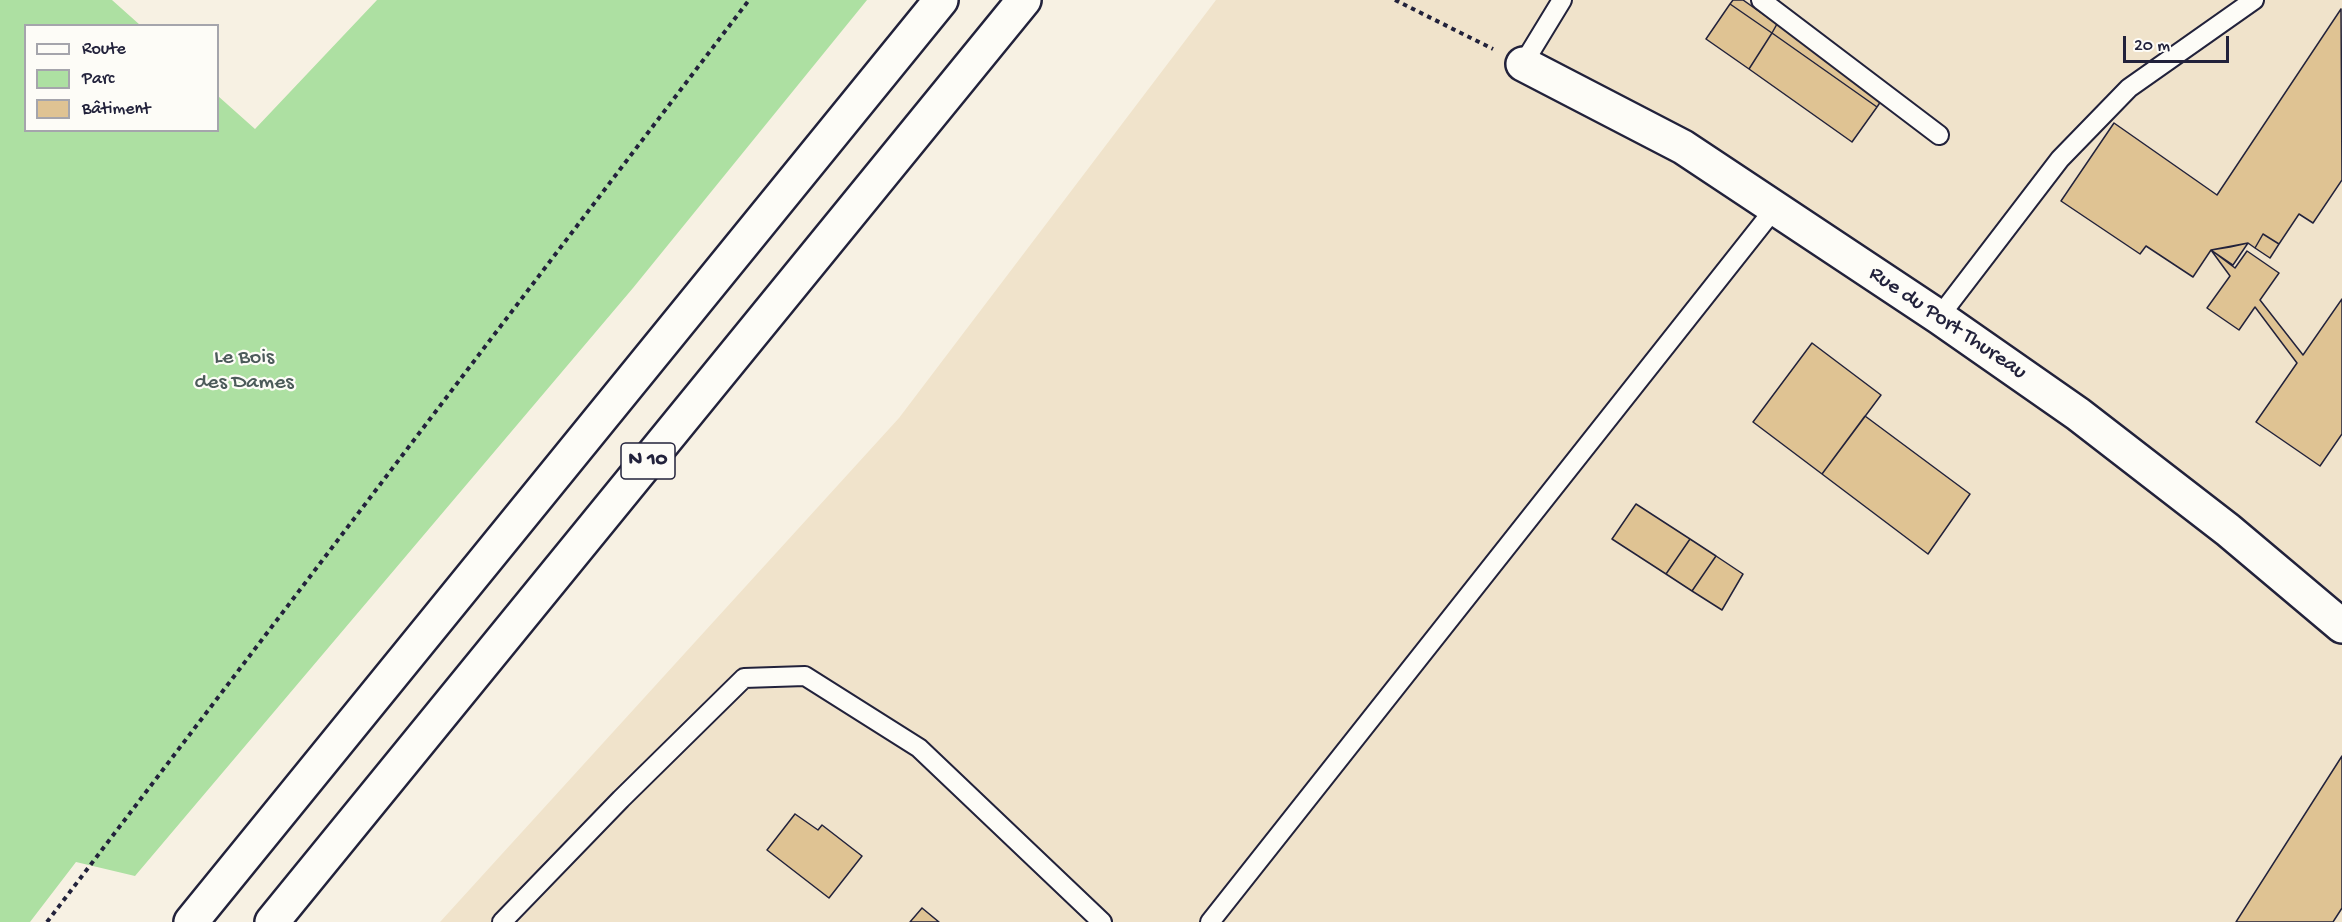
<!DOCTYPE html>
<meta charset="utf-8">
<style>
body{margin:0}
#map{position:relative;width:2342px;height:922px;overflow:hidden;background:#f7f1e3;font-family:"Gochi Hand",sans-serif}
canvas{display:block}
.legend{position:absolute;left:24px;top:24px;width:195px;height:108px;box-sizing:border-box;background:#fdfcf7;border:2px solid #a5a5ac;margin:0;padding:8px 10px;list-style:none;font-size:18px;color:#22223b}
.legend li{display:flex;align-items:center;gap:12px;height:30px}
.legend b{width:30px;border:2px solid #a5a5ac}
.scale{position:absolute;left:2123px;top:36px;width:106px;height:27px;box-sizing:border-box;border:3px solid #22223b;border-top:0;padding-left:8px;font-size:18px;line-height:21px;white-space:nowrap;color:#22223b;-webkit-text-stroke:4px #fdfcf7;paint-order:stroke}
</style>
<div id="map">
<canvas width="2342" height="922"></canvas>
<ul class="legend">
<li><b style="height:8px;background:#fdfcf7"></b>Route</li>
<li><b style="height:16px;background:#ade0a2"></b>Parc</li>
<li><b style="height:16px;background:#dfc393"></b>Bâtiment</li>
</ul>
<div class="scale">20 m</div>
</div>
<script>
const g = document.querySelector('canvas').getContext('2d');
g.lineJoin = 'round';
function fill(path, color) { g.fillStyle = color; g.fill(path, 'evenodd'); }
const shape = rows => new Path2D(rows.map(r => 'M' + r).join(''));
function trace(path, color, width, dash) { g.strokeStyle = color; g.lineWidth = width; g.lineCap = dash ? 'butt' : 'round'; g.setLineDash(dash || []); g.stroke(path); }
function drawText(font, color, halo, rows, align = 'center') {
  g.font = font + ' "Gochi Hand",sans-serif'; g.lineWidth = 4.5; g.setLineDash([]); g.textBaseline = 'middle'; g.strokeStyle = halo; g.fillStyle = color; for (const [text, x, y, turn = 0] of rows) {
    g.save(); g.translate(x, y); g.rotate((+turn || 0) * Math.PI / 180); g.textAlign = isNaN(turn) ? turn : align; if (halo) g.strokeText(text, 0, 0); g.fillText(text, 0, 0); g.restore();
  }
}
fill(shape([
 [1216,0,2342,0,2342,922,440,922,899,418]
]), '#f0e3cb');
fill(shape([
 [0,0,112,0,140,25,26,26,26,130,218,130,218,96,255,129,377,0,867,0,633,288,135,876,76,862,30,922,0,922]
]), '#ade0a2');
const building = shape([
 [1733,0,1743,0,1777,24,1772,33,1730,4,1733,0],
 [1730,4,1772,33,1749,69,1706,39,1730,4],
 [2341,9,2342,180,2313,223,2299,214,2279,244,2263,234,2255,248,2248,243,2211,250,2193,277,2146,246,2140,254,2061,201,2114,123,2217,195,2341,9],
 [1777,24,1883,98,1877,107,1772,33,1777,24],
 [1772,33,1877,107,1852,142,1749,69,1772,33],
 [2263,234,2279,244,2270,258,2255,248,2263,234],
 [2248,243,2233,265,2211,250,2230,247,2248,243],
 [2211,250,2235,268,2247,251,2279,273,2260,300,2303,355,2342,299,2342,434,2320,466,2256,422,2297,363,2255,307,2239,330,2207,308,2230,276,2211,250],
 [1812,343,1881,395,1822,474,1753,422,1812,343],
 [1865,416,1970,494,1928,554,1822,474,1865,416],
 [1636,504,1690,539,1666,574,1612,539,1636,504],
 [1690,539,1716,556,1692,591,1666,574,1690,539],
 [1716,556,1743,574,1722,610,1692,591,1716,556],
 [2342,756,2342,908,2333,922,2236,922,2342,756],
 [795,814,818,830,822,825,862,856,829,898,767,850,795,814],
 [922,908,939,922,910,922,922,908]
]);
fill(building, '#dfc393');
trace(building, '#22223b', 1.5);
const service = shape([
 [1761,0,1939,135],
 [1523,64,1562,0],
 [1939,317,2060,159,2129,88,2254,0],
 [502,922,621,799,744,678,805,676,919,748,1102,922],
 [1210,922,1775,208]
]);
const minor = shape([
 [1523,64,1683,147,1939,317,2078,414,2228,530,2342,626]
]);
const trunk = shape([
 [191,922,941,0],
 [272,922,1024,0]
]);
trace(service, '#22223b', 22);
trace(minor, '#22223b', 38);
trace(trunk, '#22223b', 38);
trace(shape([
 [1395,0,1493,49],
 [47,922,749,0]
]), '#22223b', 4, [4.5, 4.5]);
trace(service, '#fdfcf7', 18);
trace(minor, '#fdfcf7', 33);
trace(trunk, '#fdfcf7', 33);
for (const [x, y, w] of [
 [648,461,54]
]) { const box = new Path2D(); box.roundRect(x - w / 2, y - 18, w, 36, 4.5); g.fillStyle = '#fdfcf7'; g.fill(box); trace(box, '#22223b', 1.5); }
drawText('bold 21px', '#22223b', null, [
 ["N 10",648,461]
]);
drawText('22px', '#22223b', '#fdfcf7', [
 ["Rue du Port Thureau",1947,324,34]
]);
drawText('22px', '#4c5b5a', '#fdfcf7', [
 ["Le Bois",244,359],
 ["des Dames",244,384]
]);
</script>
